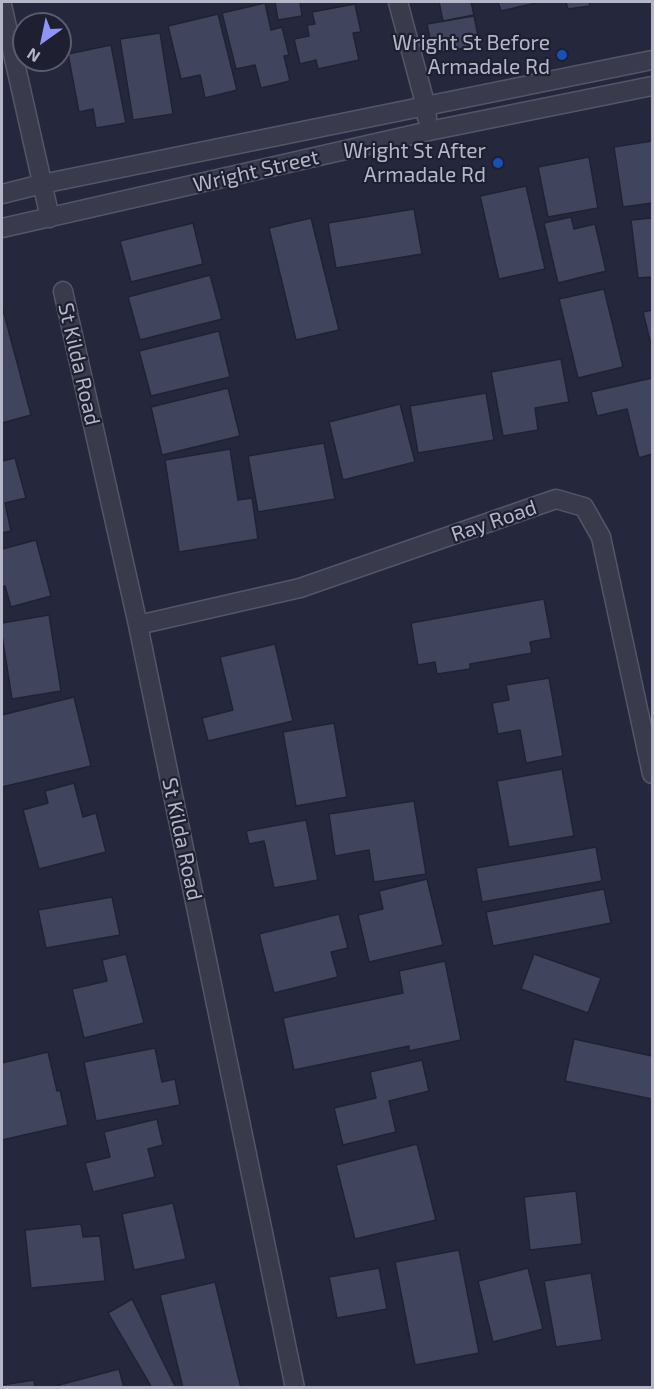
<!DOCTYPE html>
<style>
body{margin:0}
#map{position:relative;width:654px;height:1389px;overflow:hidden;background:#25283d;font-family:"Exo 2",sans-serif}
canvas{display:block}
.frame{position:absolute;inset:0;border:3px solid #b5b6c8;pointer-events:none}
.north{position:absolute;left:12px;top:12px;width:60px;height:60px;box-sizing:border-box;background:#1e2032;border:2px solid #5a5c6e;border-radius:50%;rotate:213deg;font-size:16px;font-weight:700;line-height:24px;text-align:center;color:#b5b6c8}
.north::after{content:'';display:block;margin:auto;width:21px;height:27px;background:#8e95f5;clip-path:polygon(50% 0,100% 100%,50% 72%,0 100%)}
</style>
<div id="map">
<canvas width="654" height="1389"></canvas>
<div class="frame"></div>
<div class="north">N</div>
</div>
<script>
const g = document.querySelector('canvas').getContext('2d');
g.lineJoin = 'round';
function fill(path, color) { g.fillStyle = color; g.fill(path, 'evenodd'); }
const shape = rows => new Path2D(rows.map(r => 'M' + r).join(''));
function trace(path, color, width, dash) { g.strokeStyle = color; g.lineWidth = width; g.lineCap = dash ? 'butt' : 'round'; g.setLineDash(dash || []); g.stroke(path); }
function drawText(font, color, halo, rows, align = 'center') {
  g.font = font + ' "Exo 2",sans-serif'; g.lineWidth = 4.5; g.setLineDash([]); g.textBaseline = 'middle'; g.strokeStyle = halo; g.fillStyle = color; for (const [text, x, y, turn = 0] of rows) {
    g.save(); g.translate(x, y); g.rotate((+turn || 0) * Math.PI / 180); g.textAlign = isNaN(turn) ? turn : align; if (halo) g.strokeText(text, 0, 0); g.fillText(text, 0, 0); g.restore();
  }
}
const building = shape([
 [275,2,300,2,302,16,278,20,275,2],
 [439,2,471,2,474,15,443,21,439,2],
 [498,2,536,2,536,3,501,11,498,2],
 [566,2,589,2,590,6,568,9,566,2],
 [265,3,271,30,282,27,289,55,284,56,290,81,261,88,255,65,236,69,222,13,265,3],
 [355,4,361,32,353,33,359,60,318,69,316,60,300,64,294,39,309,36,307,25,315,24,312,12,355,4],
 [218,14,237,90,205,98,200,75,181,79,168,26,218,14],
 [474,16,480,45,433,54,427,24,474,16],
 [160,33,173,114,133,120,120,39,160,33],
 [111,45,126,123,96,128,93,109,79,112,68,54,111,45],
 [652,141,652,203,623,207,614,147,652,141],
 [589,157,598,208,548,217,538,167,589,157],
 [526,186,545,269,499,279,480,196,526,186],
 [414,209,422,254,336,268,328,223,414,209],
 [571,217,574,229,595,224,606,271,558,283,544,223,571,217],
 [311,218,339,330,296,340,269,228,311,218],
 [652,218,652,277,638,278,631,220,652,218],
 [193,223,203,264,131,282,120,241,193,223],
 [210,275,222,319,140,340,128,297,210,275],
 [604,289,623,367,578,378,559,299,604,289],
 [2,306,31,415,2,423,2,306],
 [652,310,652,349,643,312,652,310],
 [219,331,230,377,151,396,139,351,219,331],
 [561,359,569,402,535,408,538,430,503,436,491,372,561,359],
 [652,378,652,454,639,458,627,409,597,416,591,392,652,378],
 [228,388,240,436,162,455,151,407,228,388],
 [486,393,494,440,418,453,410,406,486,393],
 [400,404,415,462,343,480,329,422,400,404],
 [324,443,335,499,258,512,248,456,324,443],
 [230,449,238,500,252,498,258,539,179,552,165,460,230,449],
 [15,458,26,498,5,503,11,531,2,533,2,461,15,458],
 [36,540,51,596,11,607,5,586,2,587,2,549,36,540],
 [544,599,551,638,530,642,532,653,470,664,470,669,437,674,435,662,418,665,411,623,544,599],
 [49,615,61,691,12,699,2,635,2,623,49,615],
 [275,644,293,721,208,741,202,718,233,710,220,657,275,644],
 [549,678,563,756,526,763,520,730,498,734,492,703,509,700,506,685,549,678],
 [74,697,91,766,2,787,2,715,74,697],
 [334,723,347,797,296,806,283,732,334,723],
 [562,769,574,836,509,847,497,781,562,769],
 [74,783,83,817,96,813,106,852,39,869,23,810,48,803,45,791,74,783],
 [414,801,426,874,374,882,369,850,335,856,329,814,414,801],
 [306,820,318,880,274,888,264,841,249,844,246,831,306,820],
 [596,847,602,881,482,902,476,868,596,847],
 [427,879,443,945,369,962,358,915,383,909,379,891,427,879],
 [604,889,611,923,493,946,486,912,604,889],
 [112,897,120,935,46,948,38,910,112,897],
 [339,914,348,948,331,952,338,977,274,993,259,934,339,914],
 [126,954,144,1023,84,1038,72,989,107,981,102,960,126,954],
 [534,954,601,978,588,1013,521,989,534,954],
 [445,961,461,1040,409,1051,409,1046,294,1070,283,1018,403,993,399,971,445,961],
 [574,1039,652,1056,652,1099,565,1081,574,1039],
 [155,1048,162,1082,175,1079,180,1105,96,1121,84,1062,155,1048],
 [48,1052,57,1091,60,1090,68,1125,2,1140,2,1063,48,1052],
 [422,1060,429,1091,389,1101,396,1132,343,1145,334,1108,376,1098,370,1072,422,1060],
 [157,1119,163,1145,148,1149,155,1177,93,1192,85,1163,110,1157,104,1132,157,1119],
 [417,1144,436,1220,355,1239,336,1165,417,1144],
 [576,1191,582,1244,530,1250,524,1197,576,1191],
 [173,1203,186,1259,134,1270,122,1214,173,1203],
 [81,1224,83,1237,100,1236,105,1281,31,1288,25,1230,81,1224],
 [459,1250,479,1353,415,1365,395,1262,459,1250],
 [379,1268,387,1309,337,1318,329,1277,379,1268],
 [528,1268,543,1329,493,1342,478,1281,528,1268],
 [591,1273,602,1340,556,1347,544,1281,591,1273],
 [215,1282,241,1388,183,1388,160,1295,215,1282],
 [132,1299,176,1388,152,1388,108,1313,132,1299],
 [119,1369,124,1388,48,1388,119,1369],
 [34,1380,35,1388,2,1388,2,1385,34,1380]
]);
fill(building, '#41445d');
trace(building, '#202234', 1.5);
const minor = shape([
 [398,2,426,107,427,118],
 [2,5,50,218],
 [2,194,42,184,652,60],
 [2,228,429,131,652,86],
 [63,291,138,625,295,1388],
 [138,625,300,588,556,499,584,507,601,537,652,774]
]);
trace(minor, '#545668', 21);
trace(minor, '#393b4d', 18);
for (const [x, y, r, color] of [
 [562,55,6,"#1a4fb4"],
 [498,163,6,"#1a4fb4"]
]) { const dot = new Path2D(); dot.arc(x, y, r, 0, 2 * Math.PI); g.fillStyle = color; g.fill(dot); trace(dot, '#1e2032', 2); }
drawText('21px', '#b5b6c8', '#1e2032', [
 ["Wright St Before",550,43],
 ["Armadale Rd",550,67],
 ["Wright St After",486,151],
 ["Armadale Rd",486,175]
], 'right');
drawText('21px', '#b5b6c8', '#1e2032', [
 ["Wright Street",256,171,-13],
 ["St Kilda Road",79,364,77],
 ["Ray Road",494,521,-19],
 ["St Kilda Road",182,839,78]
]);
</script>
